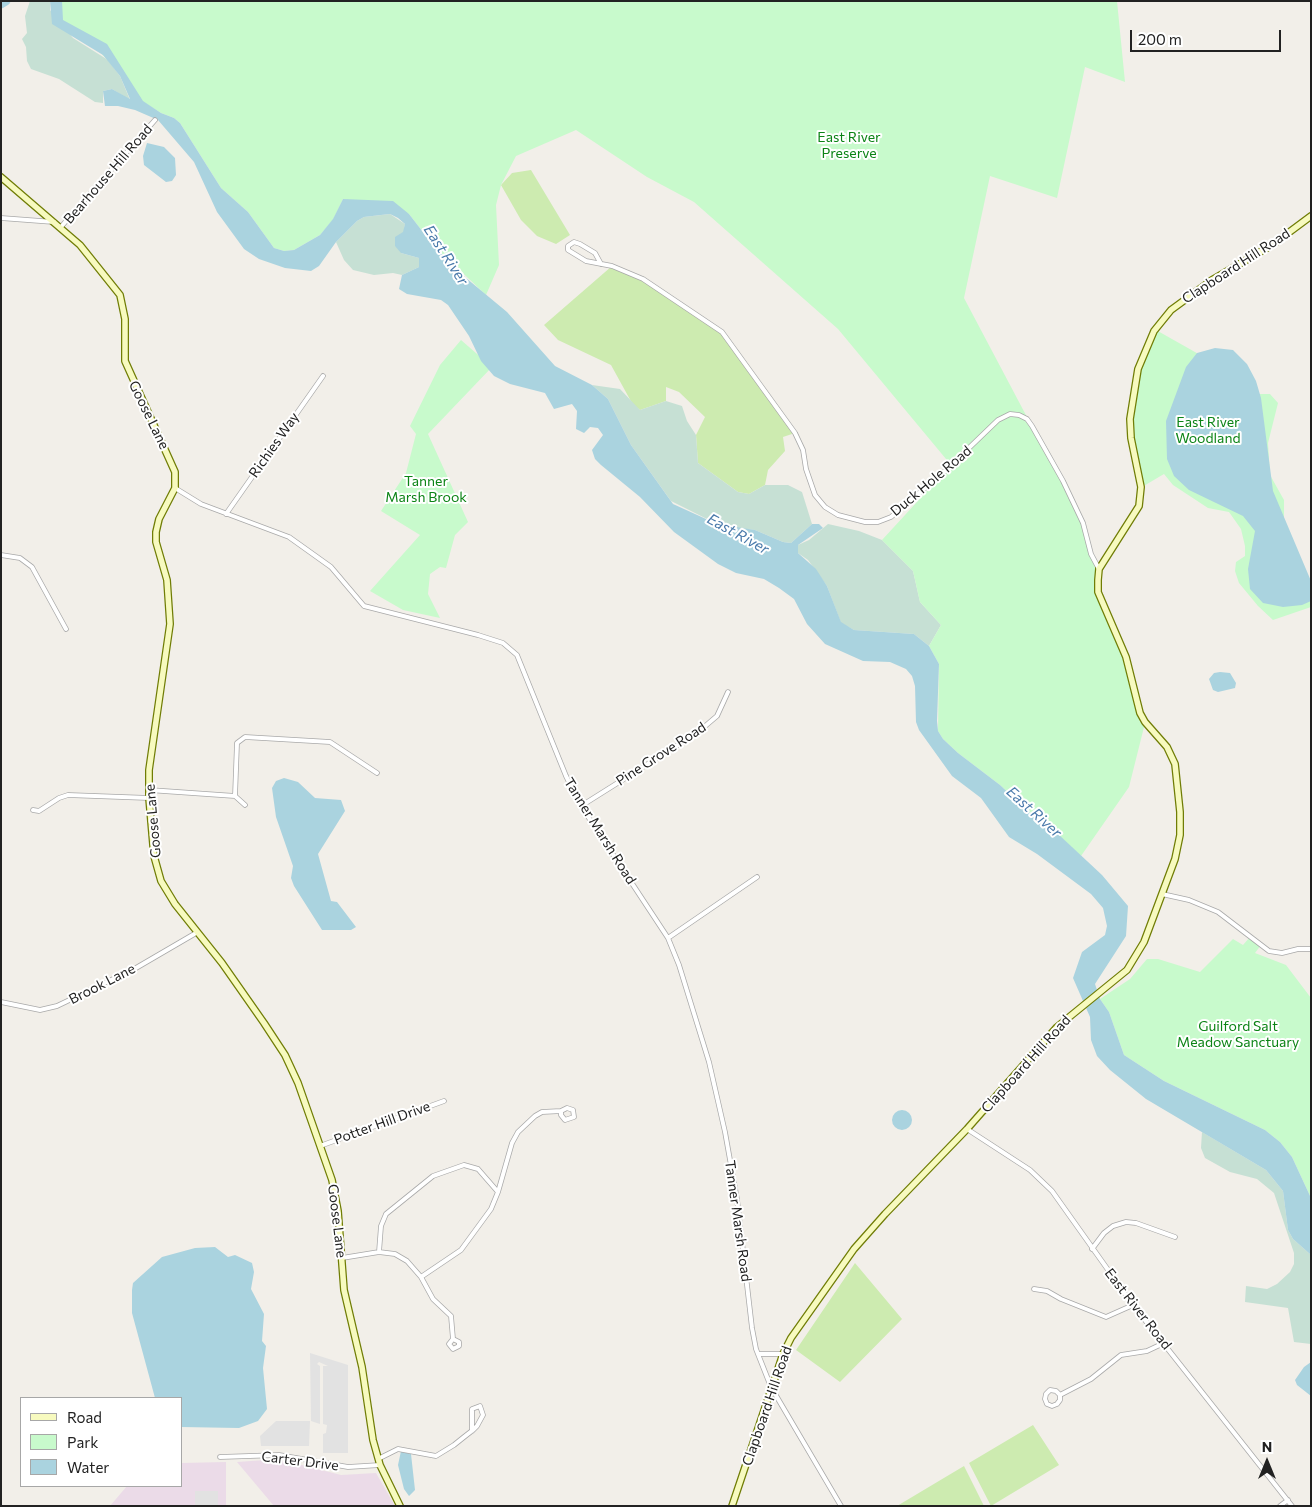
<!DOCTYPE html>
<style>
body{margin:0}
#map{position:relative;width:1312px;height:1507px;overflow:hidden;background:#f2efe9;font-family:Commissioner,sans-serif}
canvas{display:block}
.frame{position:absolute;inset:0;border:2px solid #222;pointer-events:none}
.legend{position:absolute;left:20px;top:1397px;width:162px;height:90px;box-sizing:border-box;background:#fff;border:1px solid #a7a7a7;margin:0;padding:6px 9px;list-style:none;font-size:15px;color:#222}
.legend li{display:flex;align-items:center;gap:10px;height:25px}
.legend b{width:25px;border:1px solid #a7a7a7}
.north{position:absolute;left:1242px;top:1437px;width:50px;height:50px;-webkit-text-stroke:4px #fff;paint-order:stroke;rotate:0deg;font-size:14px;font-weight:700;line-height:20px;text-align:center;color:#222}
.north::after{content:'';display:block;margin:auto;width:18px;height:22px;background:#222;clip-path:polygon(50% 0,100% 100%,50% 72%,0 100%)}
.scale{position:absolute;left:1130px;top:30px;width:151px;height:22px;box-sizing:border-box;border:2px solid #222;border-top:0;padding-left:6px;font-size:15px;line-height:18px;white-space:nowrap;color:#222;-webkit-text-stroke:4px #fff;paint-order:stroke}
</style>
<div id="map">
<canvas width="1312" height="1507"></canvas>
<div class="frame"></div>
<ul class="legend">
<li><b style="height:6px;background:#f7fabf"></b>Road</li>
<li><b style="height:14px;background:#c8facc"></b>Park</li>
<li><b style="height:14px;background:#aad3df"></b>Water</li>
</ul>
<div class="north">N</div>
<div class="scale">200 m</div>
</div>
<script>
const g = document.querySelector('canvas').getContext('2d');
g.lineJoin = 'round';
function fill(path, color) { g.fillStyle = color; g.fill(path, 'evenodd'); }
const shape = rows => new Path2D(rows.map(r => 'M' + r).join(''));
function trace(path, color, width, dash) { g.strokeStyle = color; g.lineWidth = width; g.lineCap = dash ? 'butt' : 'round'; g.setLineDash(dash || []); g.stroke(path); }
function drawText(font, color, halo, rows, align = 'center') {
  g.font = font + ' Commissioner,sans-serif'; g.lineWidth = 4; g.setLineDash([]); g.textBaseline = 'middle'; g.strokeStyle = halo; g.fillStyle = color; for (const [text, x, y, turn = 0] of rows) {
    g.save(); g.translate(x, y); g.rotate((+turn || 0) * Math.PI / 180); g.textAlign = isNaN(turn) ? turn : align; if (halo) g.strokeText(text, 0, 0); g.fillText(text, 0, 0); g.restore();
  }
}
fill(shape([
 [265,1460,290,1462,341,1475,376,1473,395,1506,274,1506,237,1462],
 [226,1462,226,1506,110,1506,127,1486,181,1486,181,1463]
]), '#ebdbe8');
fill(shape([
 [531,170,570,235,556,244,537,236,521,220,501,185,512,173],
 [612,266,643,279,722,332,795,433,783,437,785,451,768,470,765,485,749,494,738,492,698,463,696,435,705,417,679,392,666,387,666,401,640,410,633,405,611,365,558,340,544,325],
 [855,1263,902,1319,840,1382,796,1350],
 [1033,1425,1059,1465,991,1506,969,1463],
 [964,1466,984,1506,897,1506]
]), '#cdebb0');
fill(shape([
 [30,1,50,1,50,10,73,38,108,60,120,76,130,100,112,89,103,91,103,103,95,102,59,79,31,69,27,61,26,47,22,39,27,33,25,16],
 [390,214,405,224,401,253,419,258,419,267,402,275,393,273,374,275,353,270,344,260,336,242,357,221,364,217],
 [592,385,620,389,640,410,666,401,682,406,687,421,696,435,698,463,738,492,749,494,765,485,788,485,802,492,812,524,791,543,783,542,755,530,726,527,715,523,671,501,631,445,608,399],
 [828,524,859,531,882,540,913,571,920,602,941,625,929,646,914,634,854,630,841,623,827,586,808,560,798,553,798,545,809,540],
 [1202,1132,1266,1170,1283,1191,1288,1230,1293,1239,1311,1255,1311,1344,1294,1342,1288,1308,1245,1302,1246,1286,1267,1289,1277,1284,1290,1272,1294,1264,1294,1253,1274,1193,1257,1179,1230,1172,1205,1158,1201,1148]
]), '#c6e0d4');
fill(shape([
 [54,1,1117,1,1125,82,1085,67,1057,198,990,176,964,298,1083,523,1091,554,1099,569,1098,592,1126,657,1145,723,1129,787,1081,856,1057,834,1033,816,1000,785,958,753,943,739,938,731,939,664,929,646,941,625,920,602,913,571,882,540,951,465,838,329,694,202,647,177,576,130,516,156,501,185,496,205,499,265,486,295,433,245,409,214,343,199,333,220,320,235,294,250,284,251,274,248,248,212,221,188,180,123,174,118,161,113,143,102,136,101,124,77,90,42,60,22],
 [1156,330,1241,378,1259,394,1270,394,1278,403,1268,443,1270,475,1284,500,1284,522,1311,587,1311,607,1273,620,1258,606,1239,583,1235,571,1236,562,1245,556,1245,546,1241,529,1229,512,1208,508,1173,485,1164,474,1142,487,1133,427,1135,383],
 [461,340,492,367,428,434,468,522,455,535,446,568,440,567,430,574,428,594,440,618,403,610,370,591,420,535,381,511,406,473,416,434,410,426,440,365],
 [1250,937,1261,945,1255,953,1286,965,1311,998,1311,1198,1292,1157,1280,1142,1265,1130,1164,1081,1124,1055,1109,1012,1100,999,1130,979,1147,959,1158,959,1200,972,1233,939,1243,945]
]), '#c8facc');
fill(shape([
 [310,1353,348,1365,348,1453,323,1453,323,1434,326,1433,327,1425,323,1424,323,1366,328,1366,319,1362,317,1364,320,1366,320,1424,311,1421],
 [276,1421,310,1421,309,1446,261,1446,260,1436],
 [195,1491,218,1491,218,1506,195,1506]
]), '#e2e2e2');
fill(shape([
 [50,1,62,1,63,20,107,44,143,101,161,113,174,118,180,123,221,188,248,212,274,248,284,251,294,250,320,235,333,219,343,199,393,201,409,214,433,245,460,273,507,312,555,366,592,385,608,399,631,445,673,504,717,524,755,530,783,542,791,543,812,524,819,524,823,528,798,545,798,553,816,569,827,586,841,622,854,630,914,634,929,646,939,664,937,721,938,731,943,739,958,753,1000,785,1033,816,1057,833,1102,875,1128,906,1126,936,1095,984,1100,999,1109,1012,1124,1055,1164,1081,1265,1130,1280,1142,1292,1157,1311,1198,1311,1255,1293,1239,1288,1230,1283,1191,1266,1170,1146,1099,1110,1070,1097,1056,1091,1040,1090,1017,1073,978,1082,952,1105,935,1107,926,1103,908,1091,894,1037,854,1009,837,981,798,952,776,919,730,916,722,915,686,912,676,906,669,890,662,863,661,825,644,807,624,794,599,779,588,764,579,736,573,718,564,674,532,640,497,601,465,595,459,592,450,603,435,598,428,590,427,584,433,576,429,577,411,572,404,554,409,545,393,510,384,494,376,481,361,469,336,448,305,441,300,407,294,399,289,402,275,419,267,419,258,401,253,395,246,395,237,403,232,405,224,398,218,390,214,381,215,364,217,357,221,336,242,319,266,311,271,285,268,259,259,244,249,217,212,194,162,158,120,135,110,118,106,105,106,103,91,112,89,130,99,120,76,103,55,52,24],
 [147,143,164,147,175,158,176,175,172,181,166,182,144,165,143,156],
 [1215,348,1233,350,1247,364,1256,381,1261,398,1273,491,1311,581,1311,601,1302,605,1283,607,1263,603,1250,589,1248,569,1255,531,1243,516,1189,490,1174,476,1167,459,1166,421,1186,367,1197,353],
 [1220,672,1230,673,1236,683,1235,688,1218,692,1213,690,1209,679,1214,673],
 [284,778,298,782,315,798,341,800,345,811,318,854,331,901,337,902,356,927,351,930,322,930,294,886,291,878,293,866,276,817,272,788,276,781],
 '892 1120a10 10 0 1 1 20 0a10 10 0 1 1-20 0Z',
 [215,1247,228,1257,235,1255,252,1263,254,1272,251,1289,264,1314,262,1341,266,1346,263,1368,267,1409,258,1421,239,1428,181,1427,181,1398,155,1398,132,1313,132,1290,133,1283,162,1257,195,1248],
 [1311,1362,1311,1396,1297,1385,1295,1380,1304,1367],
 [401,1451,411,1454,415,1490,409,1496,404,1489,398,1465]
]), '#aad3df');
trace(shape([
 [1,4,6,1]
]), '#aad3df', 9);
const street = shape([
 [1,218,54,222],
 [60,228,155,120],
 [601,264,595,253,580,244,574,242,568,246,568,250,586,261,612,266,643,279,722,332,795,433,803,450,806,469,815,495,825,507,838,515,865,522,878,522,891,517,945,471,998,420,1010,414,1019,415,1027,419,1032,426,1063,481,1083,523,1091,554,1099,569],
 [175,488,201,504,289,537,331,567,364,606,478,635,503,643,517,655,566,776,581,806,668,938,679,965,709,1062,725,1132,737,1199,752,1328,756,1349,771,1387,841,1506],
 [226,514,323,376],
 [1,555,20,558,32,567,66,629],
 [149,790,235,796,237,743,245,737,330,742,377,773],
 [235,796,245,805],
 [581,806,697,733,717,716,728,692],
 [33,810,39,811,59,798,68,795,149,798],
 [1162,894,1189,900,1218,912,1269,951,1282,953,1298,949,1311,949],
 [668,938,757,877],
 [1,1002,40,1010,57,1006,136,968,196,933],
 [967,1129,1030,1170,1052,1191,1133,1305,1292,1506],
 [320,1146,444,1101],
 [498,1192,512,1143,518,1132,535,1116,542,1112,561,1111,567,1108,573,1110,574,1117,565,1120,561,1115,561,1111],
 [1092,1249,1104,1233,1113,1226,1126,1222,1136,1223,1175,1237],
 [379,1252,381,1226,386,1214,433,1176,464,1165,478,1169,498,1192,491,1209,461,1250,421,1277],
 [342,1258,379,1252,395,1254,407,1261,421,1277,433,1299,451,1316,453,1339,449,1344,453,1349,459,1346,459,1342,453,1339],
 [1034,1289,1047,1291,1061,1299,1106,1317,1133,1305],
 [758,1354,783,1354],
 [1060,1395,1060,1400,1057,1404,1052,1406,1047,1404,1045,1399,1046,1394,1050,1390,1056,1391,1060,1395,1091,1379,1121,1355,1147,1351,1164,1343],
 [220,1457,279,1455,348,1467,380,1465],
 [378,1459,398,1449,436,1456,454,1445,464,1437,473,1430,477,1426,483,1415,480,1406,472,1409,472,1431],
 [1280,1506,1288,1500]
]);
const secondary = shape([
 [1,177,80,245,120,295,125,319,125,361,175,472,175,488,159,519,156,532,156,542,167,580,170,624,149,770,149,798,154,856,161,881,175,904,222,963,264,1023,285,1055,298,1083,332,1180,338,1211,344,1290,362,1367,373,1440,380,1465,400,1506],
 [732,1506,783,1354,791,1338,854,1249,885,1214,967,1129,1057,1027,1127,970,1144,942,1175,859,1180,835,1180,812,1175,764,1167,747,1145,722,1140,713,1126,657,1098,592,1098,580,1099,569,1139,506,1141,487,1131,438,1130,419,1138,369,1154,331,1171,310,1212,280,1272,245,1311,216]
]);
trace(street, '#a9a9a9', 5.5);
trace(secondary, '#707d05', 8);
trace(street, '#fff', 4);
trace(secondary, '#f7fabf', 5.5);
drawText('14px', '#0c8416', '#fff', [
 ["East River",849,137],
 ["Preserve",849,153],
 ["East River",1208,422],
 ["Woodland",1208,438],
 ["Tanner",426,481],
 ["Marsh Brook",426,497],
 ["Guilford Salt",1238,1026],
 ["Meadow Sanctuary",1238,1042]
]);
drawText('14px', '#222', '#fff', [
 ["Bearhouse Hill Road",108,174,-49],
 ["Clapboard Hill Road",1236,266,-33],
 ["Goose Lane",149,415,64],
 ["Richies Way",274,445,-55],
 ["Duck Hole Road",931,481,-40],
 ["Pine Grove Road",661,754,-33],
 ["Goose Lane",153,821,-95],
 ["Tanner Marsh Road",600,831,58],
 ["Brook Lane",102,984,-27],
 ["Clapboard Hill Road",1026,1064,-48],
 ["Potter Hill Drive",382,1123,-20],
 ["Goose Lane",337,1221,83],
 ["Tanner Marsh Road",738,1221,82],
 ["East River Road",1138,1309,52],
 ["Clapboard Hill Road",767,1406,-71],
 ["Carter Drive",300,1461,7]
]);
drawText('italic 15px', '#4a7aab', '#fff', [
 ["East River",446,255,57],
 ["East River",738,534,29],
 ["East River",1034,812,42]
]);
</script>
